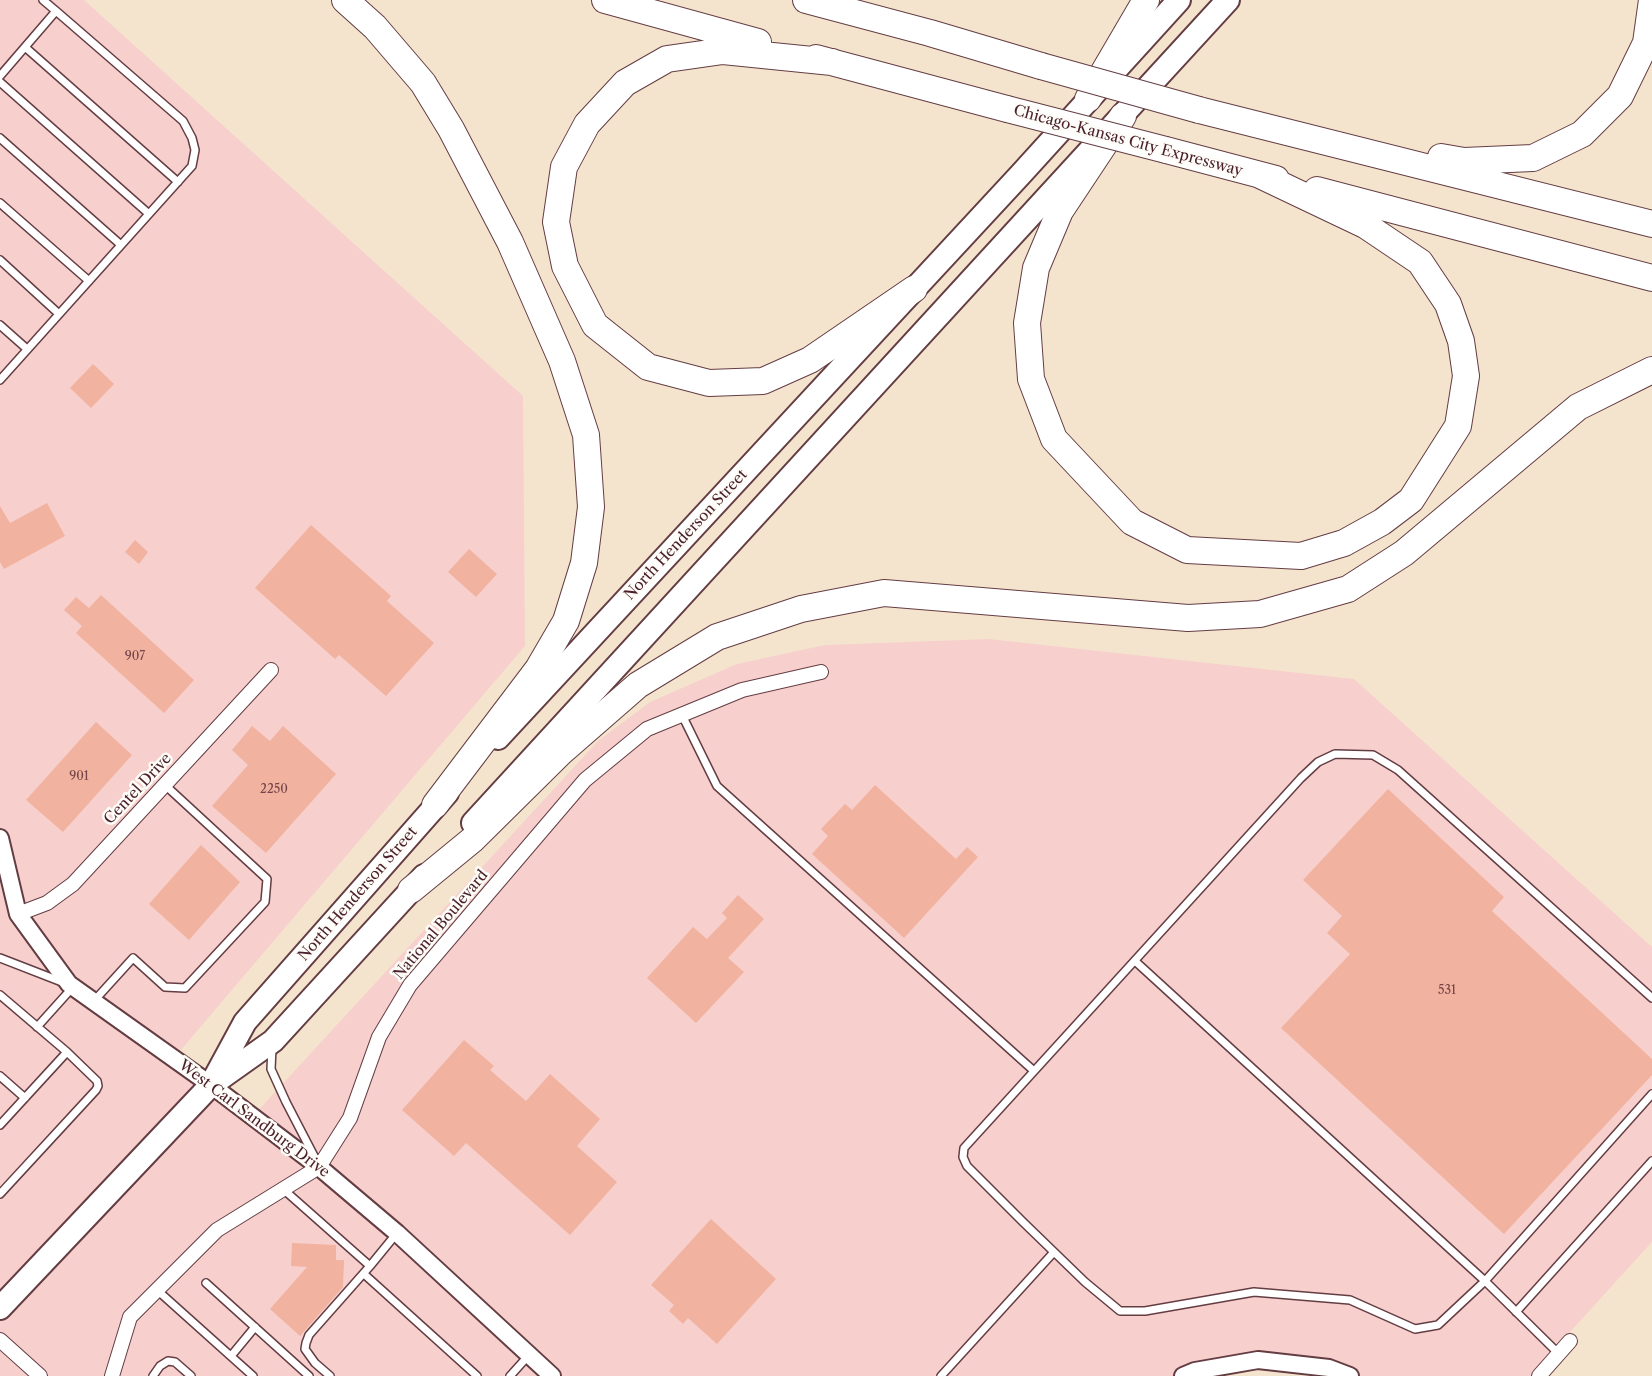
<!DOCTYPE html>
<style>
body{margin:0}
canvas{display:block;background:#f5e4cd}
</style>
<canvas width="1652" height="1376"></canvas>
<script>
const g = document.querySelector('canvas').getContext('2d');
g.lineJoin = 'round';
function fill(path, color) { g.fillStyle = color; g.fill(path, 'evenodd'); }
const shape = rows => new Path2D(rows.map(r => 'M' + r).join(''));
function trace(path, color, width, dash) { g.strokeStyle = color; g.lineWidth = width; g.lineCap = dash ? 'butt' : 'round'; g.setLineDash(dash || []); g.stroke(path); }
function drawText(font, color, halo, rows, align = 'center') {
  g.font = font + ' "Libre Caslon Text",serif'; g.lineWidth = 5; g.setLineDash([]); g.textBaseline = 'middle'; g.strokeStyle = halo; g.fillStyle = color; for (const [text, x, y, turn = 0] of rows) {
    g.save(); g.translate(x, y); g.rotate((+turn || 0) * Math.PI / 180); g.textAlign = isNaN(turn) ? turn : align; if (halo) g.strokeText(text, 0, 0); g.fillText(text, 0, 0); g.restore();
  }
}
fill(shape([
 [0,0,84,0,523,396,525,646,174,1058,253,1116,598,741,650,702,737,664,825,645,989,639,1354,679,1652,947,1652,1242,1570,1332,1559,1354,1539,1376,1350,1376,1258,1360,1183,1376,0,1376]
]), '#f7d0cd');
fill(shape([
 [93,364,114,384,91,408,70,388],
 [47,503,65,536,4,569,0,562,0,506,10,523],
 [311,525,391,596,387,601,434,643,386,696,339,655,335,659,255,588],
 [135,540,148,552,139,564,125,552],
 [469,549,497,574,476,597,448,572],
 [101,595,194,680,164,713,76,633,82,626,64,610,76,597,89,608],
 [96,722,132,755,63,832,26,800],
 [252,726,270,741,283,726,336,774,266,853,212,806,248,765,232,750],
 [875,785,956,859,967,847,978,857,904,938,812,854,828,836,821,829,845,804,852,810],
 [1388,789,1504,897,1492,911,1652,1059,1652,1075,1504,1234,1281,1028,1350,954,1327,933,1342,916,1303,880],
 [201,845,240,882,189,940,149,904],
 [738,895,764,919,728,958,744,972,696,1023,647,978,693,927,707,939,727,918,722,913],
 [464,1040,494,1066,490,1070,526,1101,550,1074,600,1119,577,1146,617,1182,570,1235,466,1143,454,1156,402,1110],
 [711,1219,776,1279,717,1344,688,1318,683,1324,669,1311,674,1305,651,1285],
 [292,1243,336,1245,336,1260,344,1260,343,1287,300,1336,270,1309,307,1267,291,1266]
]), '#f2b2a0');
const service = shape([
 [43,0,56,11],
 [25,47,178,182],
 [0,76,56,11,183,121,192,138,195,150,192,166,0,380],
 [0,82,149,214],
 [0,138,121,245],
 [0,203,89,281],
 [0,260,59,314],
 [0,325,27,349],
 [682,715,717,786,1034,1071],
 [0,958,62,982],
 [1135,961,1485,1281,1559,1354],
 [0,995,67,1052,97,1081,98,1086,96,1090,0,1194],
 [1652,998,1398,770,1373,755,1335,754,1318,762,1301,778,964,1148,963,1157,967,1166,1023,1222,1085,1282,1120,1311,1145,1311,1254,1292,1350,1300,1415,1329,1438,1325,1485,1281,1652,1094],
 [93,1002,133,958,165,987,185,988,265,902,267,879,165,785],
 [37,1027,73,987],
 [272,1048,271,1069,286,1102,314,1156],
 [0,1076,25,1098],
 [0,1125,67,1052],
 [283,1189,370,1266],
 [364,1274,477,1376],
 [206,1283,309,1376],
 [157,1290,253,1376],
 [1516,1312,1652,1161],
 [231,1356,255,1327],
 [153,1376,160,1366,168,1361,175,1362,191,1376],
 [330,1376,315,1363,305,1349,306,1343,309,1335,370,1266,397,1233],
 [510,1376,529,1355],
 [941,1376,1054,1252]
]);
const minor = shape([
 [18,914,47,903,73,884,271,670],
 [0,1340,40,1376],
 [112,1376,130,1317,217,1230,319,1167,350,1118,379,1037,410,985,585,780,647,729,742,690,821,672],
 [1539,1376,1570,1341]
]);
const tertiary = shape([
 [0,838,18,914,69,984,211,1085,319,1167,397,1233,552,1376],
 [1183,1376,1195,1371,1258,1360,1329,1368,1350,1376]
]);
const primary = shape([
 [498,738,1021,174,1179,0],
 [473,823,1228,0],
 [213,1081,245,1022,447,793],
 [0,1308,211,1085,273,1041,424,876]
]);
const motorway = shape([
 [345,0,375,27,423,83,451,129,510,242,562,361,586,435,591,507,584,563,566,621,538,669,435,805],
 [605,0,758,42],
 [806,0,930,33,1041,66],
 [816,58,1007,109],
 [832,62,723,51,667,59,625,83,587,124,564,167,556,222,565,266,595,325,648,367,709,383,763,381,810,360,914,289],
 [1088,99,1146,0],
 [1199,110,1652,224],
 [1123,116,1060,211,1036,268,1027,323,1031,379,1054,439,1132,522,1187,550,1301,556,1344,543,1382,522,1411,500,1458,426,1466,376,1461,341,1448,304,1420,262,1365,225,1260,175],
 [1166,150,1276,179],
 [1441,157,1464,161,1533,158,1582,134,1620,96,1646,43,1652,0],
 [1317,190,1652,278],
 [411,890,472,840,560,753,638,685,717,637,801,609,884,593,1188,618,1260,614,1348,589,1404,553,1578,407,1652,370]
]);
trace(service, '#643d43', 10);
trace(minor, '#643d43', 16);
trace(tertiary, '#643d43', 20);
trace(primary, '#643d43', 26);
trace(motorway, '#643d43', 28);
trace(service, '#fff', 7);
trace(minor, '#fff', 14);
trace(tertiary, '#fff', 16);
trace(primary, '#fff', 22);
trace(motorway, '#fff', 26);
const motorwayBridge = shape([
 [1041,66,1199,110],
 [1007,109,1166,150]
]);
trace(motorwayBridge, '#643d43', 28, []);
trace(motorwayBridge, '#fff', 26);
drawText('12px', '#744448', null, [
 ["907",135,657],
 ["901",79,777],
 ["2250",274,790],
 ["531",1447,991]
]);
drawText('15px', '#4a1f2b', '#fdfcf7', [
 ["Chicago-Kansas City Expressway",1128,141,15],
 ["North Henderson Street",686,535,-47],
 ["Centel Drive",138,789,-47],
 ["North Henderson Street",358,894,-49],
 ["National Boulevard",441,925,-50],
 ["West Carl Sandburg Drive",254,1119,37]
]);
</script>
